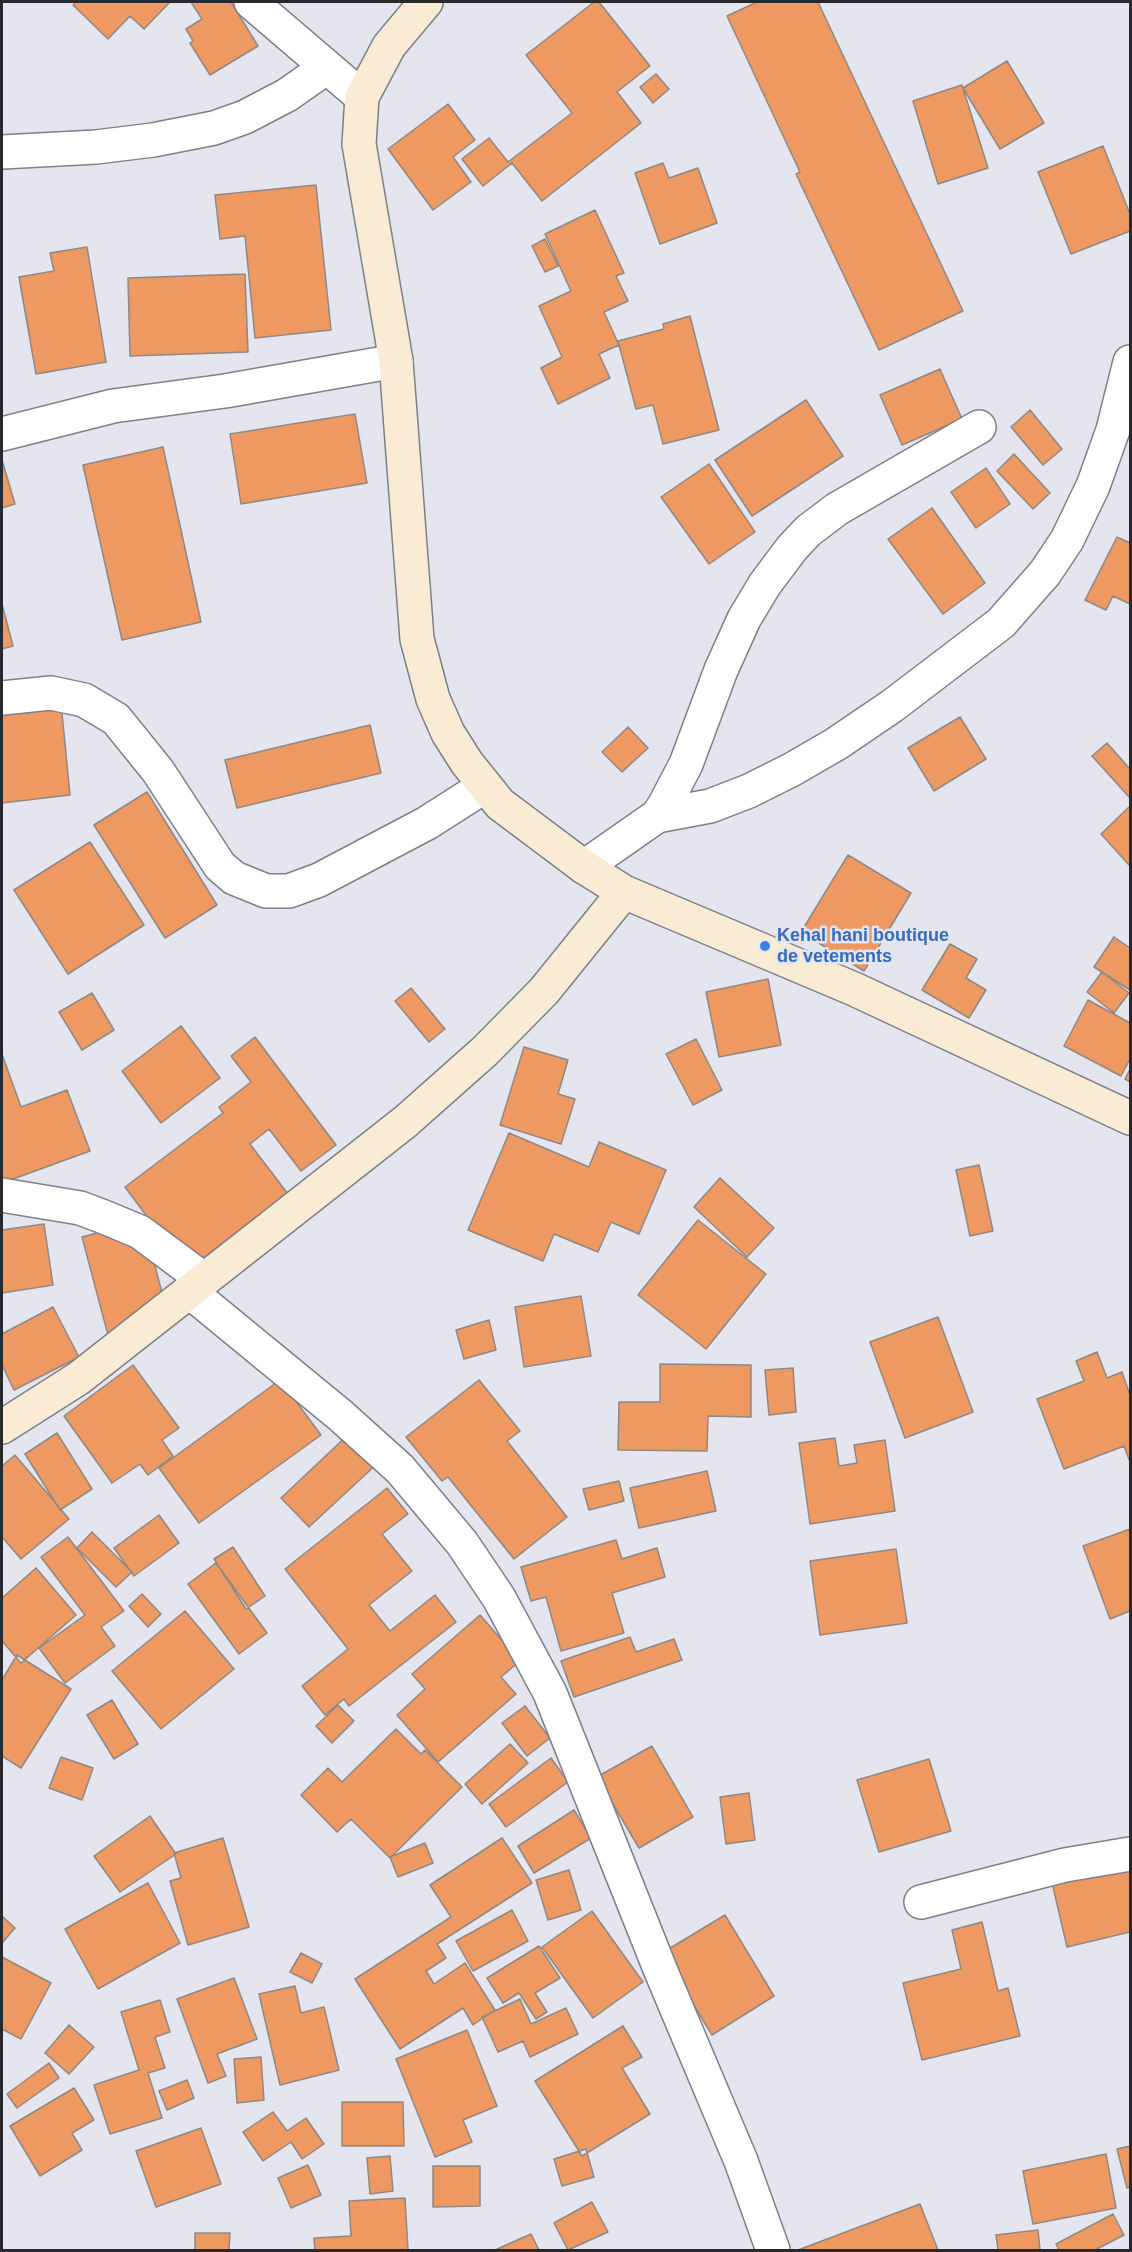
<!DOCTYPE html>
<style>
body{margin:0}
#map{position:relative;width:1132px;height:2252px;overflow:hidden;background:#e4e5ee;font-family:Arial,sans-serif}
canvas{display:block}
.frame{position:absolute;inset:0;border:3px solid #29292d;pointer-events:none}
</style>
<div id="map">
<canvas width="1132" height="2252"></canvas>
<div class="frame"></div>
</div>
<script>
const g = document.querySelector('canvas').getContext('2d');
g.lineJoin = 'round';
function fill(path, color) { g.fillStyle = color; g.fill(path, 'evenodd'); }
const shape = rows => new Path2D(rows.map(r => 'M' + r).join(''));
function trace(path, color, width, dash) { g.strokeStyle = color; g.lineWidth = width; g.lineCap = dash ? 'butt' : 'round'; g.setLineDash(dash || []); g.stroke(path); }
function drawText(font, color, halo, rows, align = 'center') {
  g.font = font + ' Arial,sans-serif'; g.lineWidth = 5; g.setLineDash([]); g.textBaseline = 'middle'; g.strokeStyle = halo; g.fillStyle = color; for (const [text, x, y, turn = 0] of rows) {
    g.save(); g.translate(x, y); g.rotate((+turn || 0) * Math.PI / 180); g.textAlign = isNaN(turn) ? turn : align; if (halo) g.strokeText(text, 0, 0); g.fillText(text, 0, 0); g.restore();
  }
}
const building = shape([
 [76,2,170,2,144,29,130,16,108,39,73,5,76,2],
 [191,2,231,2,258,46,210,75,190,43,193,41,186,29,202,19,191,2],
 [594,2,599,2,650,66,617,92,641,123,542,201,512,163,483,186,462,159,489,138,508,162,572,113,526,55,594,2],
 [757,2,818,2,963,311,879,350,796,174,800,172,727,16,757,2],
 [1007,61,1044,123,1000,149,963,88,1007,61],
 [656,74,669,89,653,103,640,87,656,74],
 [962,85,988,168,938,184,913,101,962,85],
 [448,104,475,140,453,157,471,182,433,210,388,149,448,104],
 [1103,146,1130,214,1130,231,1071,254,1038,172,1103,146],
 [663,163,669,178,698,168,717,223,660,244,635,173,663,163],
 [316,185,331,330,255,338,245,236,220,239,215,195,316,185],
 [595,210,624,273,616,276,628,301,604,312,619,345,599,354,610,378,558,404,541,368,562,357,539,306,571,291,545,234,595,210],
 [545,239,558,266,545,272,532,246,545,239],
 [87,247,106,362,36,374,19,277,54,271,50,253,87,247],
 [245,274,248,352,130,356,128,278,245,274],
 [690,316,719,430,663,444,653,405,636,409,618,341,664,329,663,324,690,316],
 [940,369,962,419,902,445,880,395,940,369],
 [806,400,843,456,752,516,715,460,806,400],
 [1030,410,1062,449,1043,465,1011,427,1030,410],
 [355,414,367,483,241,504,230,434,355,414],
 [163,447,201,622,122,640,83,465,163,447],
 [1014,454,1050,493,1033,509,997,471,1014,454],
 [2,460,15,504,2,508,2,460],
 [709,464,755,532,709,564,661,497,709,464],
 [986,468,1010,504,976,528,951,492,986,468],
 [932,508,985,583,943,614,888,539,932,508],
 [1117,537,1130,543,1130,604,1113,596,1106,610,1085,600,1117,537],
 [2,604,13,646,2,649,2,604],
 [61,703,70,795,2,803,2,710,61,703],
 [960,717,986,759,934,791,908,748,960,717],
 [370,725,381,773,237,808,225,760,370,725],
 [628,727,648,748,622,772,602,752,628,727],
 [1107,743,1130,769,1130,798,1092,756,1107,743],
 [147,792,217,905,165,938,94,825,147,792],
 [1130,806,1130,863,1129,865,1101,834,1130,806],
 [90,842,144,925,68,974,14,890,90,842],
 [848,855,911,893,864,971,801,932,848,855],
 [1114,937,1130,948,1130,990,1094,967,1114,937],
 [950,944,977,959,966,978,986,990,969,1018,922,990,950,944],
 [1102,972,1129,993,1114,1013,1087,992,1102,972],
 [768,979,781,1045,719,1057,706,992,768,979],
 [411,988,445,1029,429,1042,395,1001,411,988],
 [92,993,114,1030,82,1050,59,1012,92,993],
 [1088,1000,1130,1023,1130,1059,1121,1076,1064,1046,1088,1000],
 [181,1026,220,1078,161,1123,122,1071,181,1026],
 [255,1037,336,1145,301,1171,269,1129,250,1144,288,1194,187,1270,125,1187,223,1113,219,1107,251,1082,231,1056,255,1037],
 [696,1039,722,1090,693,1105,666,1054,696,1039],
 [524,1047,568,1060,558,1094,575,1099,561,1144,500,1125,524,1047],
 [2,1054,21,1107,67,1090,90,1151,2,1183,2,1054],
 [1130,1069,1130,1082,1125,1079,1130,1069],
 [509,1133,589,1167,599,1142,666,1170,639,1234,611,1222,598,1252,554,1234,543,1261,468,1230,509,1133],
 [979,1165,993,1231,970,1236,956,1170,979,1165],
 [720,1178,774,1228,747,1257,694,1207,720,1178],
 [698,1220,766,1274,706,1349,638,1295,698,1220],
 [143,1221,169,1319,108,1335,82,1237,143,1221],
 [44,1224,53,1285,2,1293,2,1230,44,1224],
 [581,1296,591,1356,524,1367,515,1307,581,1296],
 [53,1307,79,1357,14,1390,2,1365,2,1334,53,1307],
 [938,1317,973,1412,905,1438,870,1342,938,1317],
 [489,1320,496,1350,464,1359,456,1330,489,1320],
 [1097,1352,1107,1378,1122,1372,1130,1395,1130,1462,1124,1446,1064,1469,1037,1399,1084,1381,1076,1361,1097,1352],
 [660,1364,751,1365,751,1417,708,1416,707,1451,618,1450,619,1402,660,1402,660,1364],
 [133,1365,179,1428,162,1440,173,1456,148,1475,140,1464,112,1483,64,1416,133,1365],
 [793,1368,796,1412,769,1415,765,1370,793,1368],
 [280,1380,321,1435,199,1523,159,1468,280,1380],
 [479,1380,520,1431,507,1441,567,1517,514,1559,448,1477,442,1481,406,1437,479,1380],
 [352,1431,380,1461,309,1527,281,1498,352,1431],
 [57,1433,92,1489,60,1510,25,1454,57,1433],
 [835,1438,839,1466,857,1463,854,1445,885,1440,895,1511,810,1524,799,1443,835,1438],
 [15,1455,69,1519,21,1559,2,1537,2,1466,15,1455],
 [707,1471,716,1511,639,1528,630,1488,707,1471],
 [619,1481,624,1501,589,1510,583,1489,619,1481],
 [387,1488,408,1514,382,1534,412,1571,369,1605,390,1631,435,1595,456,1622,349,1706,344,1699,325,1715,302,1686,348,1649,285,1569,387,1488],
 [159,1515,179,1543,134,1576,114,1548,159,1515],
 [1130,1529,1130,1611,1110,1619,1083,1546,1130,1529],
 [92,1532,132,1572,116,1587,77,1548,92,1532],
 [68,1537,124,1611,101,1627,115,1646,65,1683,39,1648,85,1615,41,1557,68,1537],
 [616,1540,622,1559,657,1548,665,1577,612,1593,624,1633,561,1651,546,1597,531,1601,521,1567,616,1540],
 [233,1547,265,1596,246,1609,214,1559,233,1547],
 [896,1549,907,1623,820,1635,810,1561,896,1549],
 [216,1563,267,1633,239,1654,188,1584,216,1563],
 [36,1568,76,1615,21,1663,2,1641,2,1598,36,1568],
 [142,1594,161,1614,148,1627,129,1606,142,1594],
 [185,1611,234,1669,161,1729,112,1671,185,1611],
 [480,1615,520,1661,501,1677,516,1694,438,1762,397,1715,425,1689,412,1674,480,1615],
 [630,1637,636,1652,674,1639,682,1660,574,1697,561,1661,630,1637],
 [17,1655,71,1689,21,1768,2,1756,2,1680,17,1655],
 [112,1700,138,1744,114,1759,87,1715,112,1700],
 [338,1705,354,1721,332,1743,316,1726,338,1705],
 [525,1706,550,1738,527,1756,502,1723,525,1706],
 [396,1729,421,1754,425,1750,462,1787,390,1858,351,1819,337,1832,301,1795,328,1768,342,1782,396,1729],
 [510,1744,528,1763,482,1804,465,1784,510,1744],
 [652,1746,693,1817,639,1848,597,1777,652,1746],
 [61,1757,93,1768,82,1800,49,1788,61,1757],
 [551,1758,568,1782,506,1827,489,1804,551,1758],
 [929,1759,951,1831,879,1852,857,1780,929,1759],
 [749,1793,755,1840,726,1844,720,1797,749,1793],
 [574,1810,591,1838,534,1873,518,1846,574,1810],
 [150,1816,176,1854,120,1892,94,1856,150,1816],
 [223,1838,249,1927,188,1945,170,1881,181,1878,174,1853,223,1838],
 [502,1838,532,1883,437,1944,446,1958,426,1971,434,1984,465,1963,495,2010,473,2025,463,2008,400,2049,355,1979,451,1917,430,1885,502,1838],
 [425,1843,433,1863,398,1877,390,1857,425,1843],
 [1130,1855,1130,1932,1067,1947,1050,1874,1130,1855],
 [569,1870,581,1910,548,1920,536,1880,569,1870],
 [148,1883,180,1943,98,1989,65,1929,148,1883],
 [512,1910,528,1941,473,1971,456,1941,512,1910],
 [592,1911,643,1982,593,2018,542,1947,592,1911],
 [725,1915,774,1996,712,2035,662,1953,725,1915],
 [2,1916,15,1928,2,1943,2,1916],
 [982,1922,998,1991,1008,1988,1020,2036,922,2060,903,1983,961,1969,952,1930,982,1922],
 [539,1946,560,1978,535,1993,547,2012,536,2019,519,1993,503,2003,487,1978,539,1946],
 [301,1953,322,1964,312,1983,290,1972,301,1953],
 [2,1957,51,1983,21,2039,2,2029,2,1957],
 [234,1978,257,2039,217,2054,226,2076,208,2083,177,1999,234,1978],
 [295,1986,301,2013,324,2007,339,2070,280,2085,259,1994,295,1986],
 [520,1999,531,2024,566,2008,578,2034,530,2057,523,2041,498,2052,482,2017,520,1999],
 [160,2000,170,2032,155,2037,165,2068,148,2073,162,2118,110,2134,94,2085,139,2070,121,2012,160,2000],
 [69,2025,94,2047,69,2074,45,2053,69,2025],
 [623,2026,642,2057,622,2068,650,2114,582,2156,535,2081,623,2026],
 [467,2030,497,2106,463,2120,472,2142,435,2157,396,2059,467,2030],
 [261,2057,264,2100,237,2103,234,2059,261,2057],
 [49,2063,59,2078,17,2108,7,2094,49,2063],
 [187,2080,194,2098,167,2110,159,2091,187,2080],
 [74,2088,94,2120,72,2133,82,2150,40,2176,10,2126,74,2088],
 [342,2102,403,2102,404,2146,342,2146,342,2102],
 [273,2112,287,2131,306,2118,324,2144,302,2159,291,2142,263,2161,243,2132,273,2112],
 [201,2128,221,2184,156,2207,136,2151,201,2128],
 [1130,2146,1130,2187,1127,2188,1117,2149,1130,2146],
 [586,2149,594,2177,562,2186,554,2159,586,2149],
 [1106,2154,1116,2208,1033,2224,1023,2171,1106,2154],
 [390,2156,393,2191,370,2194,367,2158,390,2156],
 [308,2165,321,2195,291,2208,278,2178,308,2165],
 [433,2166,480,2166,480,2206,433,2207,433,2166],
 [405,2198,408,2250,315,2250,314,2238,351,2236,349,2201,405,2198],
 [592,2202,608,2232,568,2250,554,2223,592,2202],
 [920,2204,938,2250,798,2250,920,2204],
 [1113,2214,1124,2235,1095,2250,1059,2250,1056,2244,1113,2214],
 [1038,2230,1040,2250,998,2250,996,2235,1038,2230],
 [195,2233,230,2233,229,2250,195,2250,195,2233],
 [531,2234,539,2250,495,2250,531,2234]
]);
fill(building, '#ee9862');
trace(building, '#908883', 1.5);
const street = shape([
 [251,2,362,97],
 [2,152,96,147,153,140,214,128,245,117,287,95,327,67],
 [2,434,113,406,225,391,396,361],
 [2,698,51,693,84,700,116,719,158,771,220,866,234,878,266,891,289,891,319,880,427,823,485,786],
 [657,816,710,806,749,791,791,770,836,744,892,706,1001,623,1045,573,1067,540,1093,486,1113,430,1130,362],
 [584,867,657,816,664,806,686,764,721,670,744,619,765,584,792,548,808,531,837,509,979,427],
 [2,1195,80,1208,104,1217,140,1232,203,1279],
 [189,1291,340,1415,400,1469,462,1543,499,1598,550,1693,660,1969,741,2161,773,2250],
 [921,1902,1065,1865,1130,1854]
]);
const secondary = shape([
 [426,2,389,46,362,97,359,144,396,361,417,639,433,699,448,733,467,763,500,804,584,867,624,892,854,989,1130,1118],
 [2,1427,79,1378,405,1122,485,1051,544,991,624,892]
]);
trace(street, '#7f8087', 36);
trace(secondary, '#7f8087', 36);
trace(street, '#fff', 33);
trace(secondary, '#faecd4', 33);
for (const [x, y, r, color] of [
 [765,946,6,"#3f7fe0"]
]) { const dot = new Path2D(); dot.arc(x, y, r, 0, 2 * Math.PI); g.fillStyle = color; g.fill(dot); trace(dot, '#e4e5ee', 2); }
drawText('bold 18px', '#366cbe', '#e4e5ee', [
 ["Kehal hani boutique",777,936],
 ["de vetements",777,957]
], 'left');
</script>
